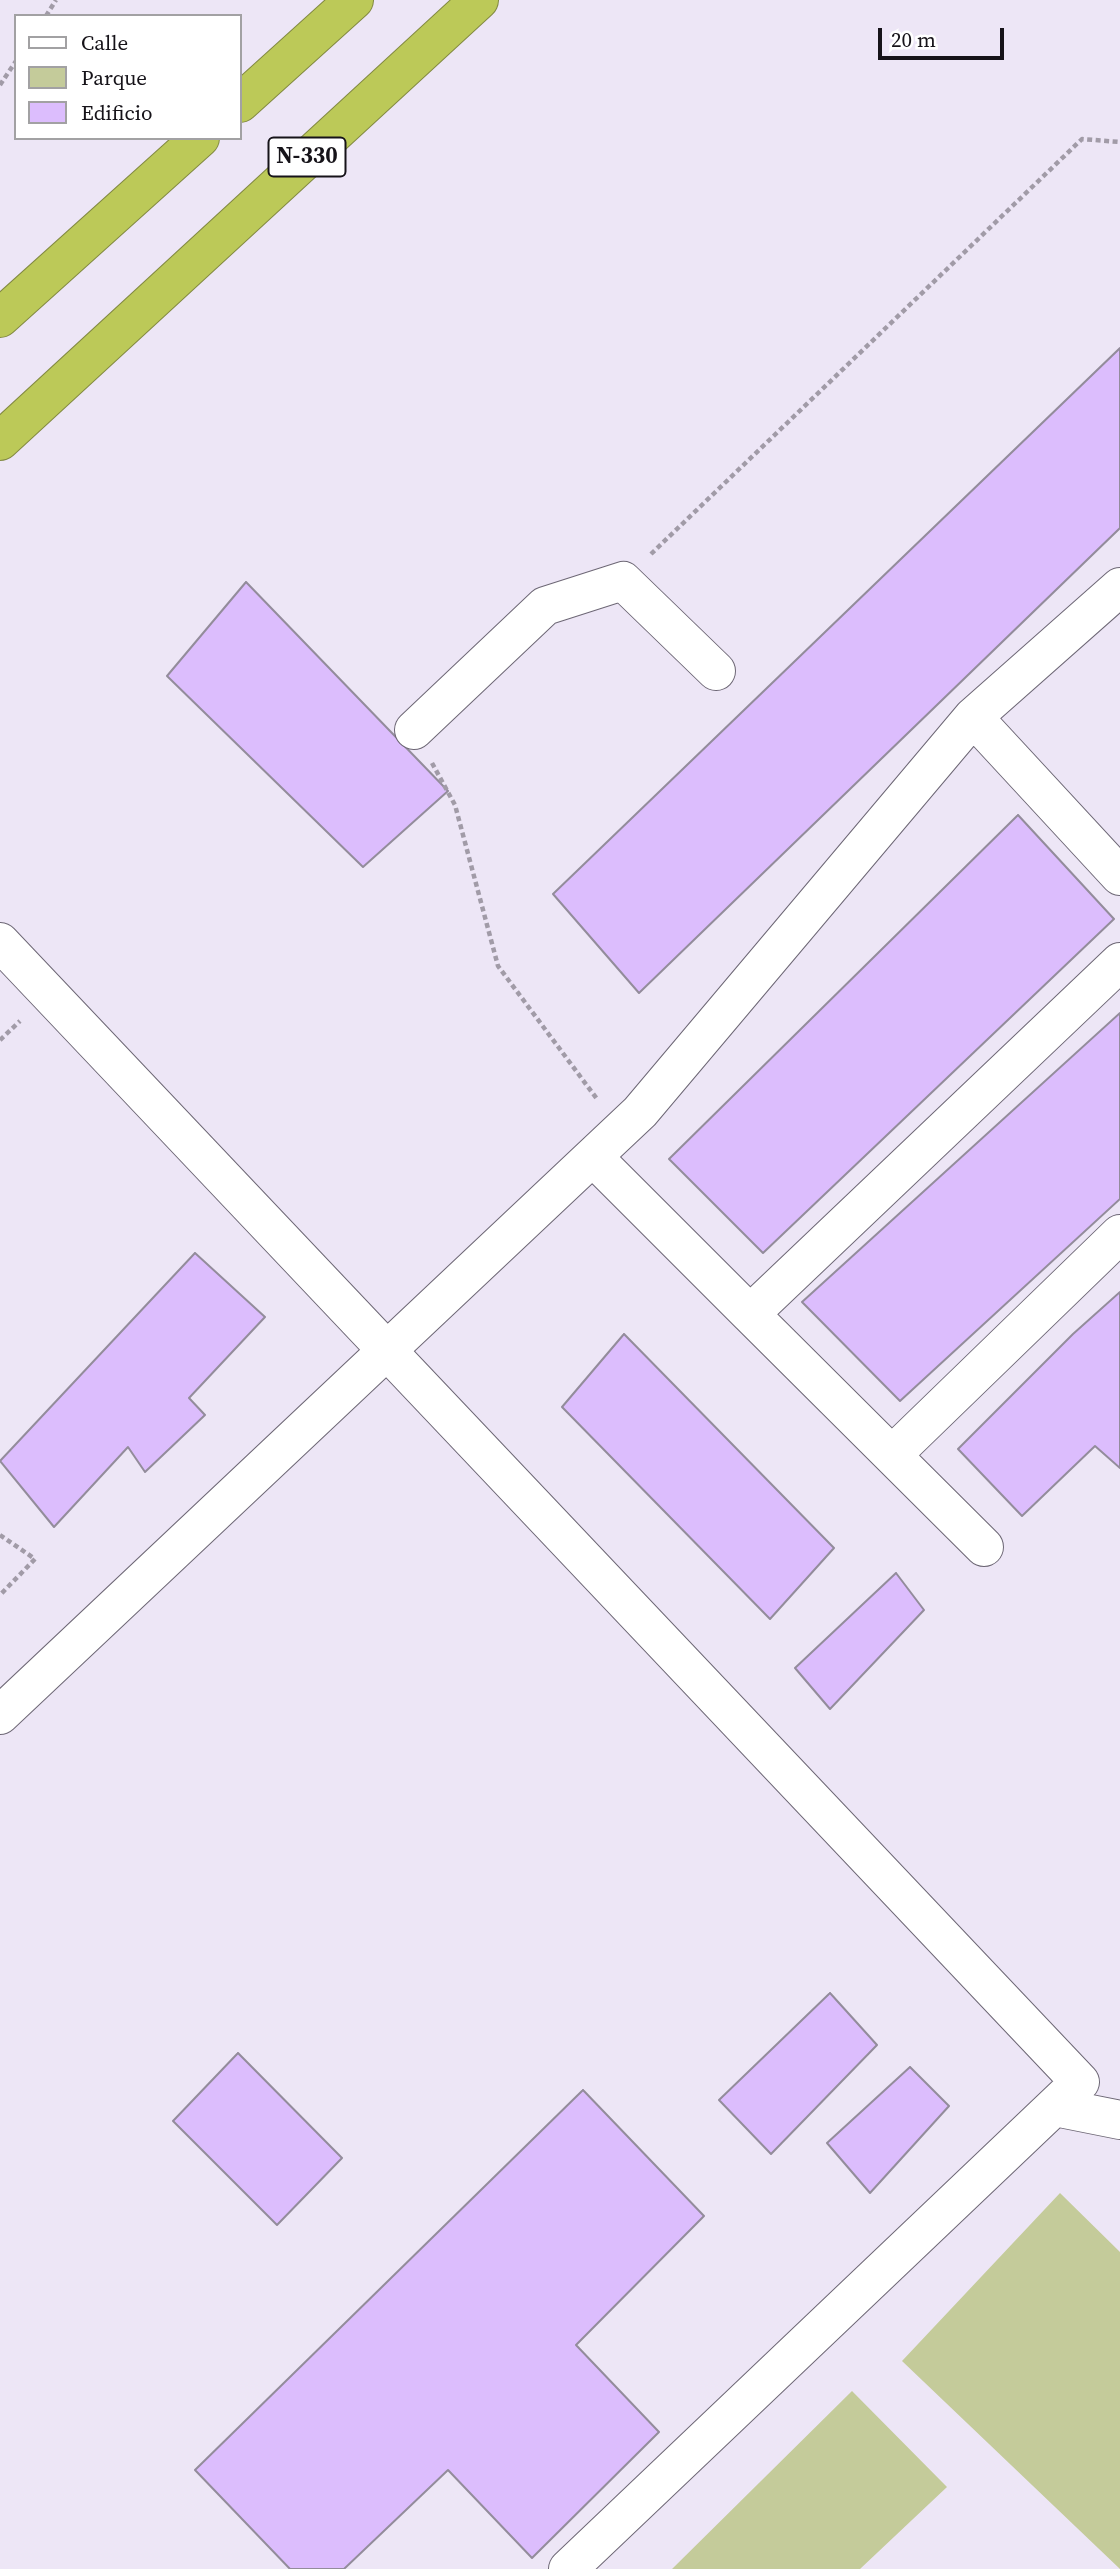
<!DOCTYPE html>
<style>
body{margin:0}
#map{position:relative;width:1120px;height:2569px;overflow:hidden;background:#ede6f6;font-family:"Source Serif 4",serif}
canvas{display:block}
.legend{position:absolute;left:14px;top:14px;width:228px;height:126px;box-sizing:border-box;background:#fff;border:2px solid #a2a1a3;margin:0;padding:9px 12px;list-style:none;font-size:21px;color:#161319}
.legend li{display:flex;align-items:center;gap:14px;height:35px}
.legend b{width:35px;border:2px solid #a2a1a3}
.scale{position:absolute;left:878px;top:28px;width:126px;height:32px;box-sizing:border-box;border:4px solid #161319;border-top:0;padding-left:9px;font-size:21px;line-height:24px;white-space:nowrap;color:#161319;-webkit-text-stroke:5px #fff;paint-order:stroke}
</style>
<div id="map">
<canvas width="1120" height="2569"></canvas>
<ul class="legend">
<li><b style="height:9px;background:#fff"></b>Calle</li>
<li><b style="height:19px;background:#c4cb9a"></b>Parque</li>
<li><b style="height:19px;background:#dcbdfd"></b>Edificio</li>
</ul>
<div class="scale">20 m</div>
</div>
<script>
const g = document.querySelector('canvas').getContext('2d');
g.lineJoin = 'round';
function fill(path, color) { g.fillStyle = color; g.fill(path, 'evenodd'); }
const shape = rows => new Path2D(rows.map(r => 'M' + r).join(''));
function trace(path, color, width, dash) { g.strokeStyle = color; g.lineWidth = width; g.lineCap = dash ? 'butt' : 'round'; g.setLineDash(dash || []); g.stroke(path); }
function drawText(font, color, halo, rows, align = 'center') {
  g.font = font + ' "Source Serif 4",serif'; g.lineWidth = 5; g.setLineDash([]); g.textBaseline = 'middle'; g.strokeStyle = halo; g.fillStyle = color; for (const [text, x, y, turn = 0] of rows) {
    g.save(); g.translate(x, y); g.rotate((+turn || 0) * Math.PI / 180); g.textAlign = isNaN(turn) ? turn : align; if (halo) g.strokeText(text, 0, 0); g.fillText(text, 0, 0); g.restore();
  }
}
fill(shape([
 [1060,2193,1120,2252,1120,2569,902,2361],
 [852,2391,947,2487,860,2569,672,2569]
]), '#c4cb9a');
const building = shape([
 [1120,348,1120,528,639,993,553,894,1120,348],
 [246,582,448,791,363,867,167,676,246,582],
 [1018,815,1114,919,763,1253,669,1159,1018,815],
 [1120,1013,1120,1199,900,1401,802,1302,1120,1013],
 [195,1253,265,1317,189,1398,205,1415,145,1472,128,1447,54,1527,0,1461,195,1253],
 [1120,1292,1120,1468,1095,1446,1022,1516,958,1449,1073,1334,1120,1292],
 [624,1334,834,1548,770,1619,562,1407,624,1334],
 [896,1573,924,1610,830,1709,795,1668,896,1573],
 [830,1993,877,2045,771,2154,719,2100,830,1993],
 [238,2053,342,2158,277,2225,173,2121,238,2053],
 [910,2067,949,2106,870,2193,827,2143,910,2067],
 [583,2090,704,2216,576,2345,659,2432,532,2558,448,2470,344,2569,290,2569,195,2470,583,2090]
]);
fill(building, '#dcbdfd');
trace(building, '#938c9b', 2);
const minor = shape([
 [973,717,1120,876],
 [414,730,545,606,623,581,716,671],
 [0,942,1080,2082,568,2569],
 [593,1157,750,1314,1120,962],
 [750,1314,984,1547],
 [892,1455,1120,1234],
 [0,1715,640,1112,973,717,1120,587],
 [1055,2107,1120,2120]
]);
const highway = shape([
 [240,103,354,0],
 [0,318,200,138],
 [0,441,479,0]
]);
trace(minor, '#6d6775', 40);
trace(highway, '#828942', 40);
trace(shape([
 [46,16,56,0],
 [0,85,16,61],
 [651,554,1082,139,1120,142],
 [432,763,455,805,498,966,597,1099],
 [0,1040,20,1021],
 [0,1535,35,1559,0,1595]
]), '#a19ba7', 4.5, [5, 3.5]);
trace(minor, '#fff', 38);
trace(highway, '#bcc958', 38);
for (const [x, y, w] of [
 [307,157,77]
]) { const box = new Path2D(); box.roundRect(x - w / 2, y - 19.5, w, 39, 5); g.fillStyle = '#fff'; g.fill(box); trace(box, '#161319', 2); }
drawText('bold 23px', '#161319', null, [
 ["N-330",307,157]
]);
</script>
